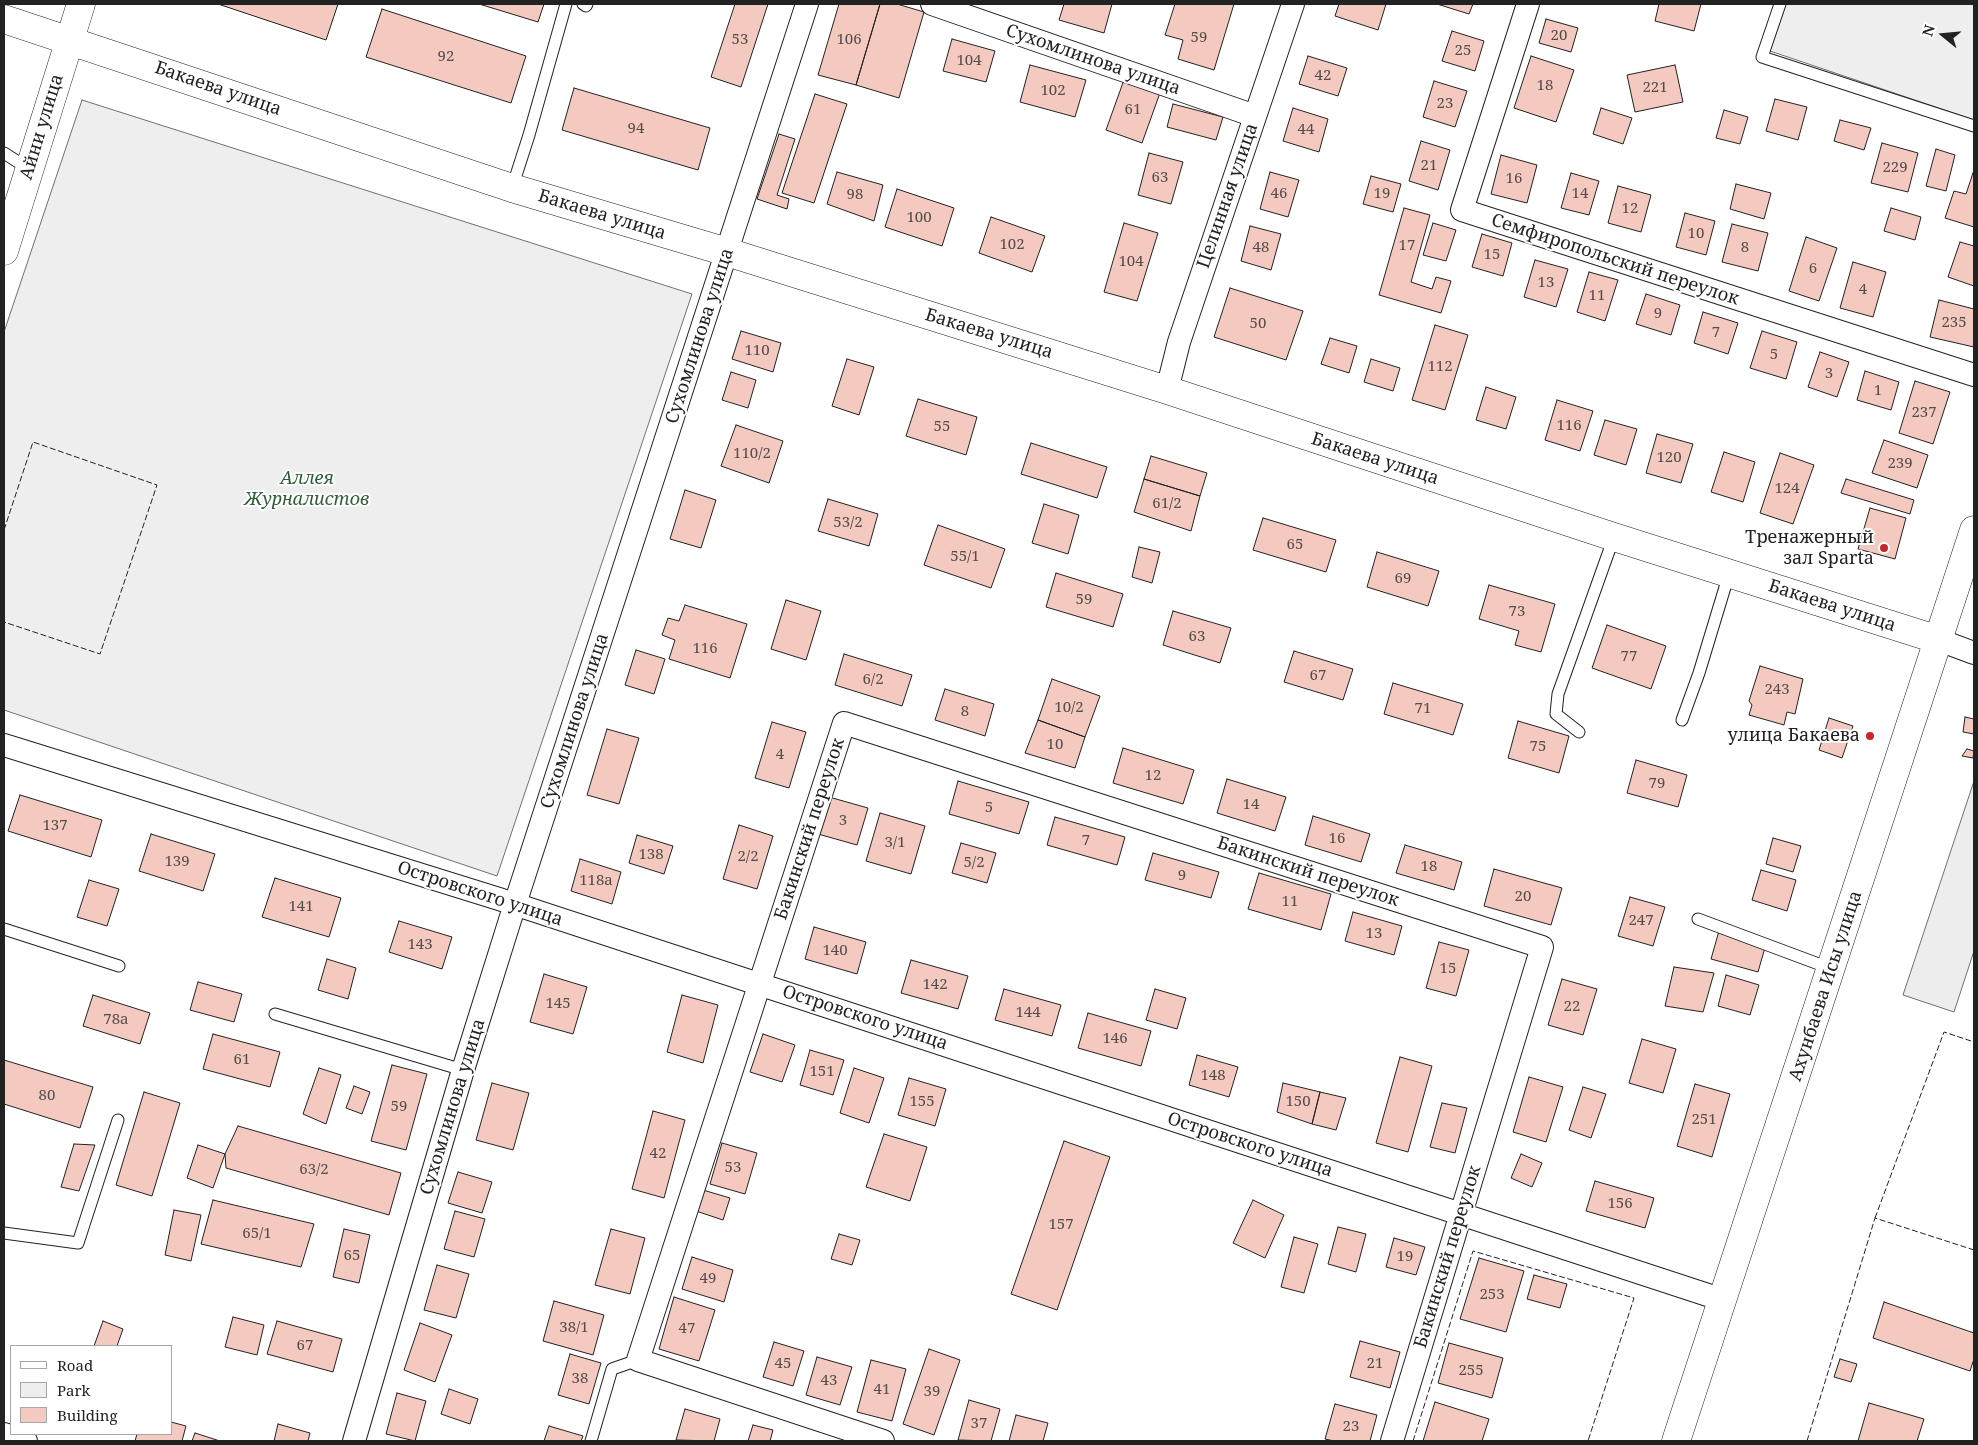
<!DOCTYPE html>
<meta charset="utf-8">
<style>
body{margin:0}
#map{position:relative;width:1978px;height:1445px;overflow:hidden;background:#fff;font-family:"Noto Serif",serif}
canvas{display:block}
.frame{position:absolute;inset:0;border:5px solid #222;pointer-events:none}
.legend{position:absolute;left:10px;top:1345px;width:162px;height:90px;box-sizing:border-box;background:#fff;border:1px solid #a7a7a7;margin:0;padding:6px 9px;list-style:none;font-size:15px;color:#222}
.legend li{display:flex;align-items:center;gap:10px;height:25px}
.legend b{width:25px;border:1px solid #a7a7a7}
.north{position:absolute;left:1918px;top:10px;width:50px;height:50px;-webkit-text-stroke:4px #fff;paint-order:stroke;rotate:287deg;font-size:14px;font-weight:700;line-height:20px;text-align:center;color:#222}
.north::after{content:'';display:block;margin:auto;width:18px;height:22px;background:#222;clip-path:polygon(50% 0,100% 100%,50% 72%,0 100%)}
</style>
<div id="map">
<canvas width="1978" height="1445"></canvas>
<div class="frame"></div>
<ul class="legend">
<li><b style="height:6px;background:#fff"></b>Road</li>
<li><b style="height:14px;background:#eee"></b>Park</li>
<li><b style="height:14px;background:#f3c9c0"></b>Building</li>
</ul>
<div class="north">N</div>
</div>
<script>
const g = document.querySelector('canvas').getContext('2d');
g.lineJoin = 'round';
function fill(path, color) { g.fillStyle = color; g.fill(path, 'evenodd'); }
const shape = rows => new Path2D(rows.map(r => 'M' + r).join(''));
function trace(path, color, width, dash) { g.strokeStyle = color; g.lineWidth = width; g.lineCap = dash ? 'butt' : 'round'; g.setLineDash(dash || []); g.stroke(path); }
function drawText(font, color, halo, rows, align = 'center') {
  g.font = font + ' "Noto Serif",serif'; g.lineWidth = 4; g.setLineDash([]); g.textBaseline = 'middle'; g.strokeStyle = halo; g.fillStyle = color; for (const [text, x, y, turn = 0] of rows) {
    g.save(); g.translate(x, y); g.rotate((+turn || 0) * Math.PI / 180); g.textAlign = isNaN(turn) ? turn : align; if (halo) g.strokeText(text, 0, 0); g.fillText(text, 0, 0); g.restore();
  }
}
const green = shape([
 [1786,4,1974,4,1974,120,1770,51,1786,4],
 [82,100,692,294,497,876,4,710,4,332,82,100]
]);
fill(green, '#eee');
trace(green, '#6f6f6f', 1);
const parking = shape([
 [1974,781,1974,951,1954,1012,1903,995,1974,781]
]);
fill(parking, '#ededed');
trace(parking, '#6f6f6f', 1);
const building = shape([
 [218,4,338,4,326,40,218,4],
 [479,4,544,4,538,22,479,4],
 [735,4,768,4,741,87,711,77,735,4],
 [839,4,880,4,856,85,818,75,839,4],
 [880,4,897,4,924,12,899,98,856,85,880,4],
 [1064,4,1112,4,1104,33,1059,20,1064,4],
 [1175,4,1234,4,1214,70,1178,59,1183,40,1165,35,1175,4],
 [1339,4,1386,4,1378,30,1335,16,1339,4],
 [1437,4,1473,4,1469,14,1437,4],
 [1659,4,1701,4,1694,31,1655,21,1659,4],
 [382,9,526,56,511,103,366,57,382,9],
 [1546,19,1578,28,1571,52,1539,43,1546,19],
 [1452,31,1484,41,1475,71,1442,61,1452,31],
 [952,39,995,51,986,82,943,71,952,39],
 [1308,56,1347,68,1338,96,1299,84,1308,56],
 [1531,56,1574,70,1556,122,1514,108,1531,56],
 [1030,65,1086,80,1075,117,1020,102,1030,65],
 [1675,65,1683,102,1635,112,1627,75,1675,65],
 [1125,77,1161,90,1142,143,1106,130,1125,77],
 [1434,81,1467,91,1455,127,1423,117,1434,81],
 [574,88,710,128,698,170,562,130,574,88],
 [815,94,847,104,814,203,782,193,815,94],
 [1775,99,1807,107,1798,140,1766,131,1775,99],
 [1173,104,1223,117,1216,140,1167,127,1173,104],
 [1293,108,1328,119,1319,152,1283,141,1293,108],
 [1601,108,1632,118,1623,144,1593,134,1601,108],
 [1724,110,1748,117,1740,144,1716,138,1724,110],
 [1840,120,1871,128,1864,150,1834,141,1840,120],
 [779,134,795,139,777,195,789,199,787,209,757,199,779,134],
 [1421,141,1450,150,1438,190,1409,181,1421,141],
 [1882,143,1918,153,1908,192,1871,183,1882,143],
 [1936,149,1955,155,1946,191,1926,186,1936,149],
 [1149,153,1183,162,1171,204,1138,195,1149,153],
 [1501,155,1537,165,1527,203,1491,194,1501,155],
 [1974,170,1974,227,1945,218,1954,191,1966,194,1974,170],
 [837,172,883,185,874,221,827,204,837,172],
 [1270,172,1299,180,1288,217,1260,209,1270,172],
 [1571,173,1599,181,1589,215,1561,208,1571,173],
 [1371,176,1401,184,1393,212,1363,204,1371,176],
 [1736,184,1771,193,1764,219,1730,209,1736,184],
 [1618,186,1651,195,1641,232,1608,223,1618,186],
 [897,189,954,208,942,246,885,227,897,189],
 [1404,208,1430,215,1411,282,1432,289,1436,277,1451,281,1441,313,1379,295,1404,208],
 [1891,208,1921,217,1915,240,1884,231,1891,208],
 [1685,213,1715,221,1706,255,1676,247,1685,213],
 [991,217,1045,236,1032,272,979,253,991,217],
 [1124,223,1158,233,1137,301,1104,292,1124,223],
 [1433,223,1456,230,1446,261,1423,255,1433,223],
 [1732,224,1768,233,1758,271,1722,262,1732,224],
 [1250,226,1281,234,1271,270,1241,261,1250,226],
 [1482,234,1512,243,1503,276,1472,267,1482,234],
 [1806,237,1837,248,1819,301,1789,291,1806,237],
 [1960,242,1974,246,1974,286,1948,277,1960,242],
 [1535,260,1568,269,1556,307,1524,297,1535,260],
 [1853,262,1886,272,1873,317,1840,308,1853,262],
 [1589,272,1618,280,1605,321,1577,312,1589,272],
 [1230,288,1303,311,1286,360,1214,337,1230,288],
 [1646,294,1680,305,1671,335,1636,324,1646,294],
 [1939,300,1974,309,1974,347,1930,337,1939,300],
 [1703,312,1738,323,1728,354,1694,343,1703,312],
 [1435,325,1468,335,1445,410,1412,400,1435,325],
 [741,331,781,343,773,372,732,359,741,331],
 [1762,331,1797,342,1786,379,1750,368,1762,331],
 [1330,338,1357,346,1349,373,1321,364,1330,338],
 [1820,352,1849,362,1837,397,1808,387,1820,352],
 [847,359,874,367,859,415,832,406,847,359],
 [1371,359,1400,368,1393,391,1364,382,1371,359],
 [1865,371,1899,382,1891,410,1857,400,1865,371],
 [731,372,756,380,748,408,722,400,731,372],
 [1915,381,1950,392,1933,444,1899,433,1915,381],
 [1486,387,1516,397,1506,429,1476,420,1486,387],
 [918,399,977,417,966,455,906,436,918,399],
 [1557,400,1593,411,1580,451,1545,440,1557,400],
 [1605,420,1637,429,1626,465,1594,455,1605,420],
 [736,425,783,441,769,483,721,466,736,425],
 [1657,434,1693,444,1681,483,1646,473,1657,434],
 [1884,440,1928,455,1917,488,1872,473,1884,440],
 [1031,443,1107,467,1097,498,1021,474,1031,443],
 [1724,452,1755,462,1743,502,1711,492,1724,452],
 [1780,453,1814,465,1793,524,1760,513,1780,453],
 [1151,456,1207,473,1200,496,1144,479,1151,456],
 [1144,479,1200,496,1191,531,1134,512,1144,479],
 [1846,479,1914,500,1910,514,1841,493,1846,479],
 [685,490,716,500,701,548,670,539,685,490],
 [828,499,878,514,869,546,818,531,828,499],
 [1044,504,1079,515,1068,554,1032,543,1044,504],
 [1870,508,1906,518,1895,559,1858,549,1870,508],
 [1263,518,1336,540,1326,572,1253,550,1263,518],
 [938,525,1005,549,991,588,924,565,938,525],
 [1139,547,1160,552,1152,583,1132,577,1139,547],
 [1377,552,1439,571,1428,606,1367,587,1377,552],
 [1056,573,1123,594,1113,627,1046,607,1056,573],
 [1489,585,1555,604,1541,652,1515,645,1519,631,1479,619,1489,585],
 [786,600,821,611,806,660,771,649,786,600],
 [685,605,747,624,730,678,669,659,675,640,662,635,668,618,679,621,685,605],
 [1173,611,1231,628,1220,663,1163,645,1173,611],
 [1607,625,1666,646,1651,689,1592,668,1607,625],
 [636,650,665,659,654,694,625,685,636,650],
 [1294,651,1353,669,1343,700,1284,682,1294,651],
 [844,654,912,675,902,706,835,685,844,654],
 [1760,666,1803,679,1795,714,1787,712,1784,725,1749,715,1752,705,1749,701,1760,666],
 [1052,679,1100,696,1085,737,1038,720,1052,679],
 [1393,683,1463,704,1453,735,1384,714,1393,683],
 [945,689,994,704,985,736,935,720,945,689],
 [1965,717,1974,719,1974,734,1963,732,1965,717],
 [1829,718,1853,726,1842,758,1819,750,1829,718],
 [1038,720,1085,737,1075,768,1025,753,1038,720],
 [1518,721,1569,736,1559,773,1508,758,1518,721],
 [772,722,806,732,789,788,755,778,772,722],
 [607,729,639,738,619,804,587,795,607,729],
 [1123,748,1194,770,1183,804,1113,783,1123,748],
 [1967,749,1974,751,1973,758,1962,756,1967,749],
 [1636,760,1687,775,1678,807,1627,793,1636,760],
 [1227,779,1286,797,1275,831,1217,813,1227,779],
 [958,781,1029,802,1019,834,949,814,958,781],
 [20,795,102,820,91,857,8,831,20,795],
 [829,797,868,808,857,845,818,834,829,797],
 [880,813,925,826,911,874,866,861,880,813],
 [1313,816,1370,834,1361,862,1305,845,1313,816],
 [1055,817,1125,837,1117,865,1047,845,1055,817],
 [739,825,773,836,757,889,723,879,739,825],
 [151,834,215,854,203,891,139,871,151,834],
 [637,835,673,846,664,874,629,863,637,835],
 [1773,838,1801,846,1793,872,1766,864,1773,838],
 [961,843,996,853,987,883,952,873,961,843],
 [1405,845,1462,862,1454,890,1396,873,1405,845],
 [1153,853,1219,872,1211,898,1145,880,1153,853],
 [580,859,621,872,612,904,571,891,580,859],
 [1494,869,1562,888,1551,925,1484,906,1494,869],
 [1761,870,1796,880,1787,911,1752,900,1761,870],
 [1259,873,1331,894,1321,930,1248,909,1259,873],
 [275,878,341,898,329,937,262,917,275,878],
 [89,880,119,889,107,926,77,917,89,880],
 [1630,897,1665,907,1653,946,1618,936,1630,897],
 [1353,912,1402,926,1394,955,1345,941,1353,912],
 [399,921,452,937,442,969,389,952,399,921],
 [814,927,866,942,857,974,805,959,814,927],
 [1719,931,1766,944,1758,972,1711,959,1719,931],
 [1439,942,1469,950,1456,996,1426,988,1439,942],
 [327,959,356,968,348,999,318,990,327,959],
 [911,960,968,976,958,1009,901,993,911,960],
 [1674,967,1714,973,1703,1012,1665,1006,1674,967],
 [544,974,587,987,573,1034,530,1022,544,974],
 [1726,975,1759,985,1750,1015,1718,1006,1726,975],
 [1562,979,1597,989,1583,1035,1548,1025,1562,979],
 [198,982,242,994,234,1022,190,1010,198,982],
 [1004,989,1061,1005,1052,1036,995,1020,1004,989],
 [1155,989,1186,998,1177,1029,1146,1020,1155,989],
 [93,995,150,1013,140,1044,83,1026,93,995],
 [682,995,718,1005,703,1063,667,1052,682,995],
 [1088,1013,1151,1031,1141,1066,1078,1048,1088,1013],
 [213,1034,280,1052,270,1087,203,1069,213,1034],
 [763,1034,795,1045,782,1082,750,1072,763,1034],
 [1642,1039,1676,1049,1663,1093,1629,1083,1642,1039],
 [810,1050,844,1060,833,1095,800,1085,810,1050],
 [1197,1055,1238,1067,1229,1097,1189,1085,1197,1055],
 [1400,1057,1432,1066,1408,1152,1376,1143,1400,1057],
 [4,1060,93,1087,80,1128,4,1104,4,1060],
 [392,1065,427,1074,406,1150,371,1141,392,1065],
 [319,1068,341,1075,326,1124,303,1114,319,1068],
 [854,1068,884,1078,869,1123,840,1113,854,1068],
 [1529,1077,1563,1087,1546,1142,1513,1132,1529,1077],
 [909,1078,946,1089,935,1126,898,1115,909,1078],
 [492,1083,529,1093,513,1150,476,1140,492,1083],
 [1283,1083,1320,1092,1312,1124,1277,1112,1283,1083],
 [1695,1084,1730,1094,1712,1157,1677,1146,1695,1084],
 [354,1086,370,1092,362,1114,346,1108,354,1086],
 [1583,1087,1606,1094,1591,1138,1569,1130,1583,1087],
 [144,1092,180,1103,152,1196,116,1185,144,1092],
 [1320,1092,1346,1098,1336,1130,1312,1124,1320,1092],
 [1442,1103,1467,1108,1455,1153,1430,1147,1442,1103],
 [653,1111,685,1120,664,1198,632,1189,653,1111],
 [238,1126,401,1173,389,1215,226,1168,225,1154,238,1126],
 [884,1134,927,1147,910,1201,866,1187,884,1134],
 [1064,1141,1110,1157,1057,1310,1011,1294,1064,1141],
 [722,1143,757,1153,745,1194,710,1184,722,1143],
 [74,1144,95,1145,79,1191,61,1187,74,1144],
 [198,1145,225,1154,213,1188,187,1178,198,1145],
 [1521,1154,1542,1163,1532,1187,1511,1178,1521,1154],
 [458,1172,492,1182,482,1213,448,1203,458,1172],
 [1595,1181,1654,1198,1645,1228,1586,1211,1595,1181],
 [703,1190,730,1198,723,1220,696,1211,703,1190],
 [213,1200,314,1224,301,1267,201,1244,213,1200],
 [1253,1200,1284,1215,1265,1258,1233,1243,1253,1200],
 [174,1210,201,1215,191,1261,165,1255,174,1210],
 [455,1211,485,1219,474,1257,444,1249,455,1211],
 [1338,1227,1366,1234,1356,1272,1328,1264,1338,1227],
 [344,1229,370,1235,359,1283,333,1277,344,1229],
 [611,1229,645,1238,630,1294,595,1285,611,1229],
 [839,1234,860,1240,852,1265,831,1259,839,1234],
 [1294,1237,1318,1244,1304,1293,1281,1287,1294,1237],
 [1394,1238,1425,1247,1416,1275,1386,1267,1394,1238],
 [692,1257,733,1270,724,1302,682,1289,692,1257],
 [1479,1258,1524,1271,1506,1332,1460,1319,1479,1258],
 [437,1265,469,1274,456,1318,424,1310,437,1265],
 [1534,1275,1567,1284,1560,1308,1527,1299,1534,1275],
 [674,1297,715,1310,699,1361,659,1349,674,1297],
 [554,1301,604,1315,593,1355,543,1341,554,1301],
 [1884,1302,1974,1333,1974,1359,1970,1371,1873,1338,1884,1302],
 [233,1317,264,1325,257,1355,225,1347,233,1317],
 [103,1321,123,1329,117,1346,94,1346,103,1321],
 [277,1321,342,1339,333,1372,267,1354,277,1321],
 [420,1323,452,1335,435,1382,404,1370,420,1323],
 [1360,1341,1400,1352,1390,1388,1350,1377,1360,1341],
 [774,1342,804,1351,793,1386,763,1377,774,1342],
 [1449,1343,1503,1358,1492,1398,1438,1383,1449,1343],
 [929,1349,960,1360,934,1435,903,1424,929,1349],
 [570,1354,601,1363,589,1404,558,1395,570,1354],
 [817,1357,852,1367,840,1405,806,1395,817,1357],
 [1840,1359,1857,1364,1851,1382,1834,1377,1840,1359],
 [871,1360,906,1369,892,1421,857,1412,871,1360],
 [449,1389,478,1399,470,1424,441,1414,449,1389],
 [397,1393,426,1401,415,1441,386,1434,397,1393],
 [969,1400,1000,1409,991,1441,958,1440,969,1400],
 [1435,1402,1489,1419,1482,1441,1423,1441,1435,1402],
 [1869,1403,1924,1419,1917,1441,1858,1441,1869,1403],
 [1335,1404,1377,1415,1370,1441,1334,1441,1325,1439,1335,1404],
 [685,1409,720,1419,714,1441,676,1440,685,1409],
 [1016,1415,1048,1423,1043,1441,1009,1441,1016,1415],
 [171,1422,186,1426,182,1441,135,1441,137,1434,171,1434,171,1422],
 [278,1424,310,1433,308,1441,274,1441,278,1424],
 [753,1425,773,1430,770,1441,748,1441,753,1425],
 [549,1426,583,1436,581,1441,544,1441,549,1426],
 [195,1433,220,1441,192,1441,195,1433]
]);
fill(building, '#f3c9c0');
trace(building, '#222', 1);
const lane = shape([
 [583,4,586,6,587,4],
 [1780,4,1762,57,1974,126],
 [4,153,29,169],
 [512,188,529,135,566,4],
 [1682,720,1699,673,1729,574],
 [1579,732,1556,714,1558,694,1614,537],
 [1698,919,1832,969],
 [4,929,119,966],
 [275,1014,463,1070],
 [4,1233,78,1243,118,1120],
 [591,1441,612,1369,638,1360]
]);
const street = shape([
 [932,4,1255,116],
 [1528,4,1462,210,1974,375],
 [1167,390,1179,342,1293,4],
 [1939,640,1974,653],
 [4,745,499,899,1723,1300],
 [4,1434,26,1441],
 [354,1441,463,1070,515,904,807,4],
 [883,1441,638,1360,844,723,1542,947,1392,1441]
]);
const secondary = shape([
 [4,19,512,188,727,252,1167,390,1614,537,1939,640],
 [4,251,81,4]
]);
const primary = shape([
 [1676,1441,1974,530]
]);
trace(lane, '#222', 13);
trace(street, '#222', 24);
trace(secondary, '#222', 29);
trace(primary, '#222', 29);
trace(lane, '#fff', 11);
trace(street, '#fff', 22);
trace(secondary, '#fff', 28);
trace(primary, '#fff', 28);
trace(shape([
 [4,530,33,442,157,485,100,654,4,622],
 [1875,1218,1944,1032,1974,1042],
 [1413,1441,1473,1251,1634,1298,1588,1441],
 [1807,1441,1875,1218,1974,1250]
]), '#222', 1, [6, 2.5]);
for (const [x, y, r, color] of [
 [1884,548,5,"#c62828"],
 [1870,736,5,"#c62828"]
]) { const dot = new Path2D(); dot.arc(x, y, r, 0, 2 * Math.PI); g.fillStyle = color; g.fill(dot); trace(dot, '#fff', 2); }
drawText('15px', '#564c4a', null, [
 ["20",1559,36],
 ["59",1199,38],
 ["53",740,40],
 ["106",849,40],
 ["25",1463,51],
 ["92",446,57],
 ["104",969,61],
 ["42",1323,76],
 ["18",1545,86],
 ["221",1655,88],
 ["102",1053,91],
 ["23",1445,104],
 ["61",1133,110],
 ["94",636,129],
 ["44",1306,130],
 ["21",1429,166],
 ["229",1895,168],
 ["63",1160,178],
 ["16",1514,179],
 ["46",1279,194],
 ["19",1382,194],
 ["14",1580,194],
 ["98",855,195],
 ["12",1630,209],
 ["100",919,218],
 ["10",1696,234],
 ["102",1012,245],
 ["17",1407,246],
 ["48",1261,248],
 ["8",1745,248],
 ["15",1492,255],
 ["104",1131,262],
 ["6",1813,269],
 ["13",1546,283],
 ["4",1863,290],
 ["11",1597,296],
 ["9",1658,314],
 ["235",1954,323],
 ["50",1258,324],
 ["7",1716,333],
 ["110",757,351],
 ["5",1774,355],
 ["112",1440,367],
 ["3",1829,374],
 ["1",1878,391],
 ["237",1924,413],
 ["116",1569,426],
 ["55",942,427],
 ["110/2",752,454],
 ["120",1669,458],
 ["239",1900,464],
 ["124",1787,489],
 ["61/2",1167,504],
 ["53/2",848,523],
 ["65",1295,545],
 ["55/1",965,557],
 ["69",1403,579],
 ["59",1084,600],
 ["73",1517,612],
 ["63",1197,637],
 ["116",705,649],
 ["77",1629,657],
 ["67",1318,676],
 ["6/2",873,680],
 ["243",1777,690],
 ["10/2",1069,708],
 ["71",1423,709],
 ["8",965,712],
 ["10",1055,745],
 ["75",1538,747],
 ["4",780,755],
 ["12",1153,776],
 ["79",1657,784],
 ["14",1251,805],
 ["5",989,808],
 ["3",843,821],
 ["137",55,826],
 ["16",1337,839],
 ["7",1086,841],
 ["3/1",895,843],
 ["138",651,855],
 ["2/2",748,857],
 ["139",177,862],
 ["5/2",974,863],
 ["18",1429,867],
 ["9",1182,876],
 ["118а",596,881],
 ["20",1523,897],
 ["11",1290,902],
 ["141",301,907],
 ["247",1641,921],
 ["13",1374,934],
 ["143",420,945],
 ["140",835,951],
 ["15",1448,969],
 ["142",935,985],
 ["145",558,1004],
 ["22",1572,1007],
 ["144",1028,1013],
 ["78а",116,1020],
 ["146",1115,1039],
 ["61",242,1060],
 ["151",822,1072],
 ["148",1213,1076],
 ["80",47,1096],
 ["155",922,1102],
 ["150",1298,1102],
 ["59",399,1107],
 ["251",1704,1120],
 ["42",658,1154],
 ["53",733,1168],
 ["63/2",314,1170],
 ["156",1620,1204],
 ["157",1061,1225],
 ["65/1",257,1234],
 ["65",352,1256],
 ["19",1405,1257],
 ["49",708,1279],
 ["253",1492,1295],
 ["38/1",574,1328],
 ["47",687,1329],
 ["67",305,1346],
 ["45",783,1364],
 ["21",1375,1364],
 ["255",1471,1371],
 ["38",580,1379],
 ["43",829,1381],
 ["41",882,1390],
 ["39",932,1392],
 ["37",979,1424],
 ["23",1351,1427]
]);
drawText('18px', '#222', '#fff', [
 ["Сухомлинова улица",1093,60,19],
 ["Бакаева улица",218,89,19],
 ["Айни улица",42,127,-73],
 ["Целинная улица",1228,196,-71],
 ["Бакаева улица",602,215,17],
 ["Семфиропольский переулок",1615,260,18],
 ["Бакаева улица",989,334,17],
 ["Сухомлинова улица",700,336,-72],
 ["Бакаева улица",1375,459,18],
 ["Бакаева улица",1832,606,18],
 ["Сухомлинова улица",575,721,-72],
 ["Бакинский переулок",810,829,-72],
 ["Бакинский переулок",1308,872,18],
 ["Островского улица",480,894,18],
 ["Ахунбаева Исы улица",1826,986,-72],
 ["Островского улица",865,1018,18],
 ["Сухомлинова улица",453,1107,-73],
 ["Островского улица",1250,1145,18],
 ["Бакинский переулок",1448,1257,-73]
]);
drawText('italic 18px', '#2f5e38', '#fff', [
 ["Аллея",307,479],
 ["Журналистов",307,500]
]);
drawText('18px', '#222', '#fff', [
 ["Тренажерный",1874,538],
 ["зал Sparta",1874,559],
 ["улица Бакаева",1860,736]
], 'right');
</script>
